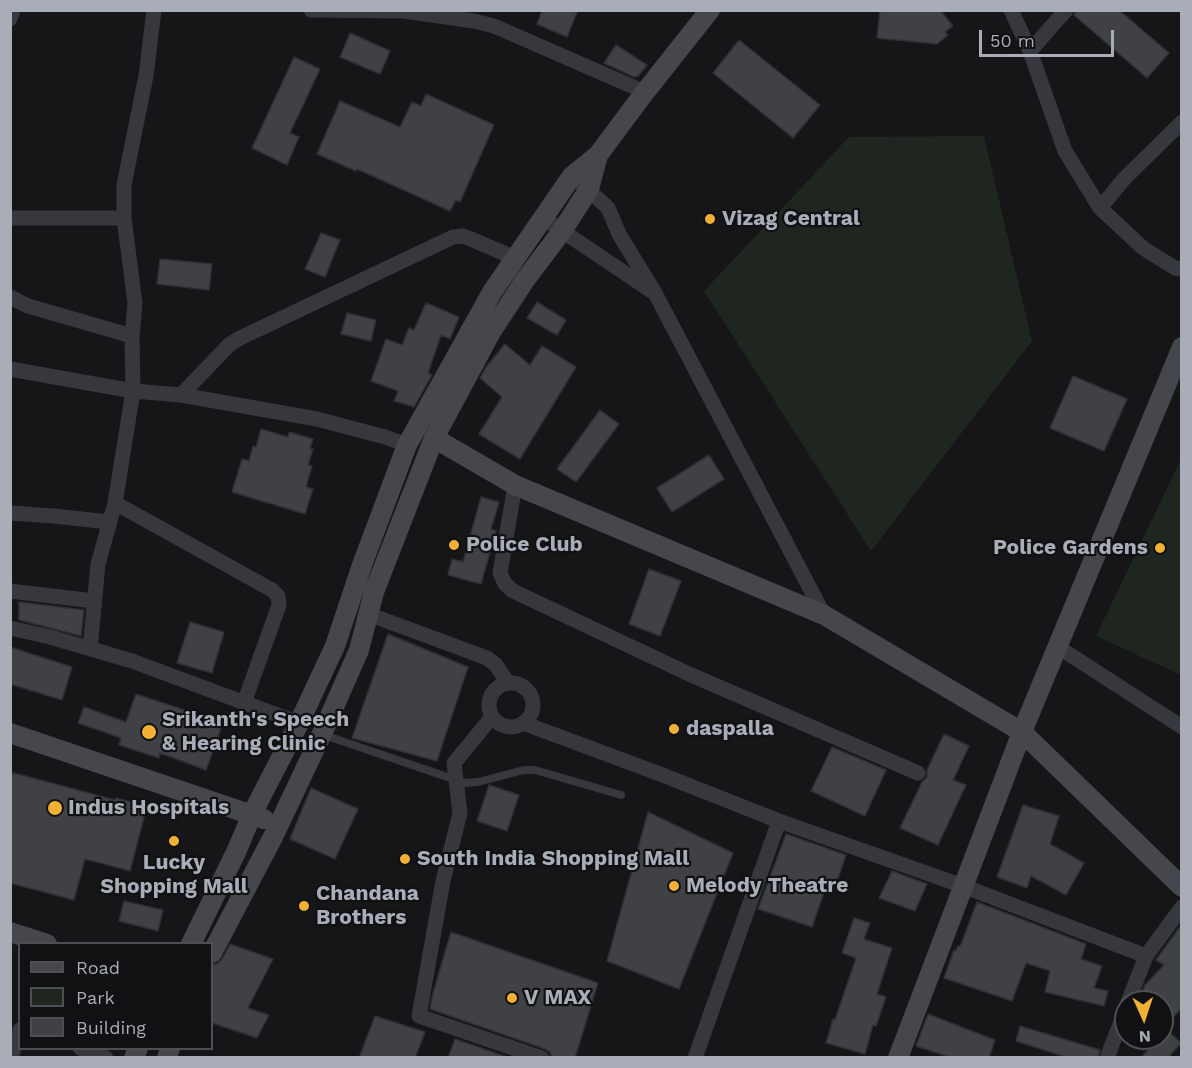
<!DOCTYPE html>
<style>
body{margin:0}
#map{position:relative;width:1192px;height:1068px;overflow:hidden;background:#161618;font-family:"Work Sans",sans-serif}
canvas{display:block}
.frame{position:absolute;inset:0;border:12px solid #a8adb8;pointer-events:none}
.legend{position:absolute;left:18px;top:942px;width:195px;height:108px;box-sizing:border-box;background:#111113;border:2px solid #4d4f55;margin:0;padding:8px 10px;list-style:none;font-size:18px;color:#a8adb8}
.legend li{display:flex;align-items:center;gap:12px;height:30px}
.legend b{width:30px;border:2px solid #4d4f55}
.north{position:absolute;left:1114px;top:990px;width:60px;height:60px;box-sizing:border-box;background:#111113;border:2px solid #4d4f55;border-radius:50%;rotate:177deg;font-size:16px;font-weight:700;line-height:24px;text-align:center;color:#a8adb8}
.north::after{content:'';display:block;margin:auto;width:21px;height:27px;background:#f2b134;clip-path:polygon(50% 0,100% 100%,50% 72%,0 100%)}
.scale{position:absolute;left:979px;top:30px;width:135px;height:27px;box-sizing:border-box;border:3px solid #a8adb8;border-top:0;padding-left:8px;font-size:18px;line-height:21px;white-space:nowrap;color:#a8adb8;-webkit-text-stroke:4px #111113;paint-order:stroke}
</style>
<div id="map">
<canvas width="1192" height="1068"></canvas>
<div class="frame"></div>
<ul class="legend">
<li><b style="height:8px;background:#45474d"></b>Road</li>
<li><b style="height:16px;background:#1e261f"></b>Park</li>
<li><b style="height:16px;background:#404145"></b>Building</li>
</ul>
<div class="north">N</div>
<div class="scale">50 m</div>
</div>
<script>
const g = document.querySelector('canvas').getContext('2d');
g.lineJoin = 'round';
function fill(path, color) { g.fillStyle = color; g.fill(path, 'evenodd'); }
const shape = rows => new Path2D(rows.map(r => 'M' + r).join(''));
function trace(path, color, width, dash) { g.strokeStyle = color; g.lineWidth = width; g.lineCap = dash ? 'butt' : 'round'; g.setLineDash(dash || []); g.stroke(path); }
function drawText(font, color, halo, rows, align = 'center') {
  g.font = font + ' "Work Sans",sans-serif'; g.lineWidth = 4.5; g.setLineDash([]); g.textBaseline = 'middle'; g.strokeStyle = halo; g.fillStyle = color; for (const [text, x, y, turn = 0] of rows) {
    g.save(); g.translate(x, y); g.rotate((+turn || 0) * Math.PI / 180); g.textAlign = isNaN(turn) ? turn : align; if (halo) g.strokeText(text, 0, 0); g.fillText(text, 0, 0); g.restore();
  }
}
fill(shape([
 [984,136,1032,341,871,551,704,291,849,137],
 [1181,459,1182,675,1181,675,1096,636]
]), '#1e261f');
const building = shape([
 [542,10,578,10,567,37,537,24,542,10],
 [880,10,940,10,953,26,945,32,948,35,937,44,877,38,880,10],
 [1076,10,1119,10,1169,53,1147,78,1074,15,1076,10],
 [350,33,390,51,380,74,340,57,350,33],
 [739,40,820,105,793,138,713,73,739,40],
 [616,45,647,65,638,76,634,77,604,63,616,45],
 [294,57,320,69,290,133,299,137,287,165,252,148,294,57],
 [426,94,494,125,460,202,456,200,450,211,357,169,356,171,317,154,340,101,400,127,412,102,421,106,426,94],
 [321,233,340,240,325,277,305,269,321,233],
 [160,259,212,264,209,290,157,284,160,259],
 [537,302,566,320,557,335,527,318,537,302],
 [426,303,459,317,450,339,441,335,428,373,432,375,414,407,394,401,398,391,371,381,386,339,402,345,409,328,414,330,426,303],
 [347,313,376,320,371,341,341,334,347,313],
 [505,344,530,365,542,346,576,367,520,459,479,434,502,397,480,378,486,367,505,344],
 [1073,376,1127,399,1104,451,1050,428,1073,376],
 [600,410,619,424,576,482,557,469,600,410],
 [261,429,288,437,289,432,313,439,310,448,313,449,308,465,312,466,306,487,313,489,305,514,232,492,242,459,249,461,253,446,256,447,261,429],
 [709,455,724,479,672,512,657,488,709,455],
 [481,497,499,502,491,529,496,531,481,584,448,575,452,559,463,562,481,497],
 [649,569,681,581,660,636,629,624,649,569],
 [19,602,84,610,81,636,19,620,19,602],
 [190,622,224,632,212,673,177,663,190,622],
 [388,634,468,667,437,761,352,738,388,634],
 [10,647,72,667,62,700,10,684,10,647],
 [136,694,223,723,206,770,160,753,159,758,119,745,121,738,78,723,84,707,126,722,136,694],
 [944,734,969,746,953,780,966,785,938,845,900,828,922,782,927,777,927,770,944,734],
 [832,747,886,770,865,816,811,791,832,747],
 [10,772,115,800,116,798,147,806,130,871,85,859,74,900,10,883,10,772],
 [489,785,519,795,507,831,477,821,489,785],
 [311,788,358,809,335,859,290,839,311,788],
 [1023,805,1059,816,1050,844,1084,863,1066,895,1031,876,1027,888,997,877,1023,805],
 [648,812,733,853,679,989,607,961,648,812],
 [786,834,846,855,834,890,826,887,812,927,758,909,786,834],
 [892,871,927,884,915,911,879,898,892,871],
 [124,901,163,910,158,931,119,921,124,901],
 [977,902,1086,944,1081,959,1102,966,1094,988,1108,991,1104,1006,1045,992,1050,971,1026,963,1012,1001,944,978,954,950,956,951,958,946,960,947,977,902],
 [854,918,870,923,864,939,892,948,877,994,886,997,876,1026,873,1025,865,1054,826,1043,833,1019,835,1020,856,958,842,953,854,918],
 [1182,924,1182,1008,1164,1027,1181,1043,1168,1058,1141,1058,1151,1046,1141,1038,1162,1038,1162,1002,1156,1002,1143,990,1145,985,1164,965,1156,960,1182,924],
 [451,932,598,983,575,1058,552,1058,550,1052,545,1049,430,1009,433,993,451,932],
 [230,944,273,959,248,1008,269,1015,257,1038,212,1023,212,965,218,963,222,959,230,944],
 [928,1014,995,1040,989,1058,952,1058,916,1046,928,1014],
 [375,1016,425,1032,415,1058,359,1058,375,1016],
 [1020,1026,1100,1050,1098,1058,1069,1058,1016,1041,1020,1026],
 [455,1039,510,1058,448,1058,455,1039]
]);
fill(building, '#404145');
trace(building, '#303034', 1.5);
trace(shape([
 [324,735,465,783,478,782,524,770,535,770,621,795]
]), '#37383d', 8);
trace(shape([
 [311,10,404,11,474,21,494,26,645,92],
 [1011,10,1030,51,1065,151,1100,208,1143,248,1175,268,1182,269],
 [10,19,13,10],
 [1030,51,1066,10],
 [581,183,608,208,619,234,655,293,824,615],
 [1100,208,1124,179,1182,122],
 [10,218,124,218],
 [543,218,650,290],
 [10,297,28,306,132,336],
 [10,369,133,391,181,395,317,419,385,437,407,445],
 [181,395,229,345,238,339,453,237,463,236,471,239,515,258],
 [515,485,500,573,505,584,513,591,689,674,918,773],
 [115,503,272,590,278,596,279,605,244,703],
 [10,513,54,516,109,522],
 [10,591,94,601],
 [368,614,487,658,496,665,508,683],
 [10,628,50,637,132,661,299,723],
 [1058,647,1182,727],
 [90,649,98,564,115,503,133,391,132,336,135,303,124,218,124,185,146,76,154,10],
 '489 705a22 22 0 1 1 44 0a22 22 0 1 1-44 0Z',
 [492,717,454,763,460,813,443,881,419,1016,542,1058],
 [523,723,660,774,779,821,963,886,1146,956],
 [1128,1002,1146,956,1182,907],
 [80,1048,106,1058],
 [11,1058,20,1030],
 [695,1058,779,821],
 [1107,1058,1126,1008]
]), '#37383d', 15);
trace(shape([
 [434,438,515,485,824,615,1022,732,1182,887],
 [10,733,264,819],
 [10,932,47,944],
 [191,944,237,850,252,814,299,723,335,646,362,565,407,445,492,292,572,176,598,155,645,92,710,10],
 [212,953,274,835,326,725,359,650,374,592,434,438,491,332,525,280,562,231,589,189,598,155],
 [134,1058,138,1048],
 [167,1058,170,1048],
 [898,1058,1022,732,1182,347]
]), '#45474d', 20);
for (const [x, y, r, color] of [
 [710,219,6,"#f2b134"],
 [454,545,6,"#f2b134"],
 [1160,548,6,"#f2b134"],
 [674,729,6,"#f2b134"],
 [149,732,8,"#f2b134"],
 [55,808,8,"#f2b134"],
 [174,841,6,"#f2b134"],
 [405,859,6,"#f2b134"],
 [674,886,6,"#f2b134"],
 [304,906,6,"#f2b134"],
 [512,998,6,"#f2b134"]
]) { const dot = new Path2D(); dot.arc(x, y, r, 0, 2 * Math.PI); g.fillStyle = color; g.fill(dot); trace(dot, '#111113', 2); }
drawText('bold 21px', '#a8adb8', '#111113', [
 ["Vizag Central",722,219],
 ["Police Club",466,545],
 ["Police Gardens",1148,548,"right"],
 ["Srikanth's Speech",162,720],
 ["& Hearing Clinic",162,744],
 ["daspalla",686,729],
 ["Indus Hospitals",68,808],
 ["South India Shopping Mall",417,859],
 ["Lucky",174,863,"center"],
 ["Shopping Mall",174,887,"center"],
 ["Melody Theatre",686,886],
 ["Chandana",316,894],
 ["Brothers",316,918],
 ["V MAX",524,998]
], 'left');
</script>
